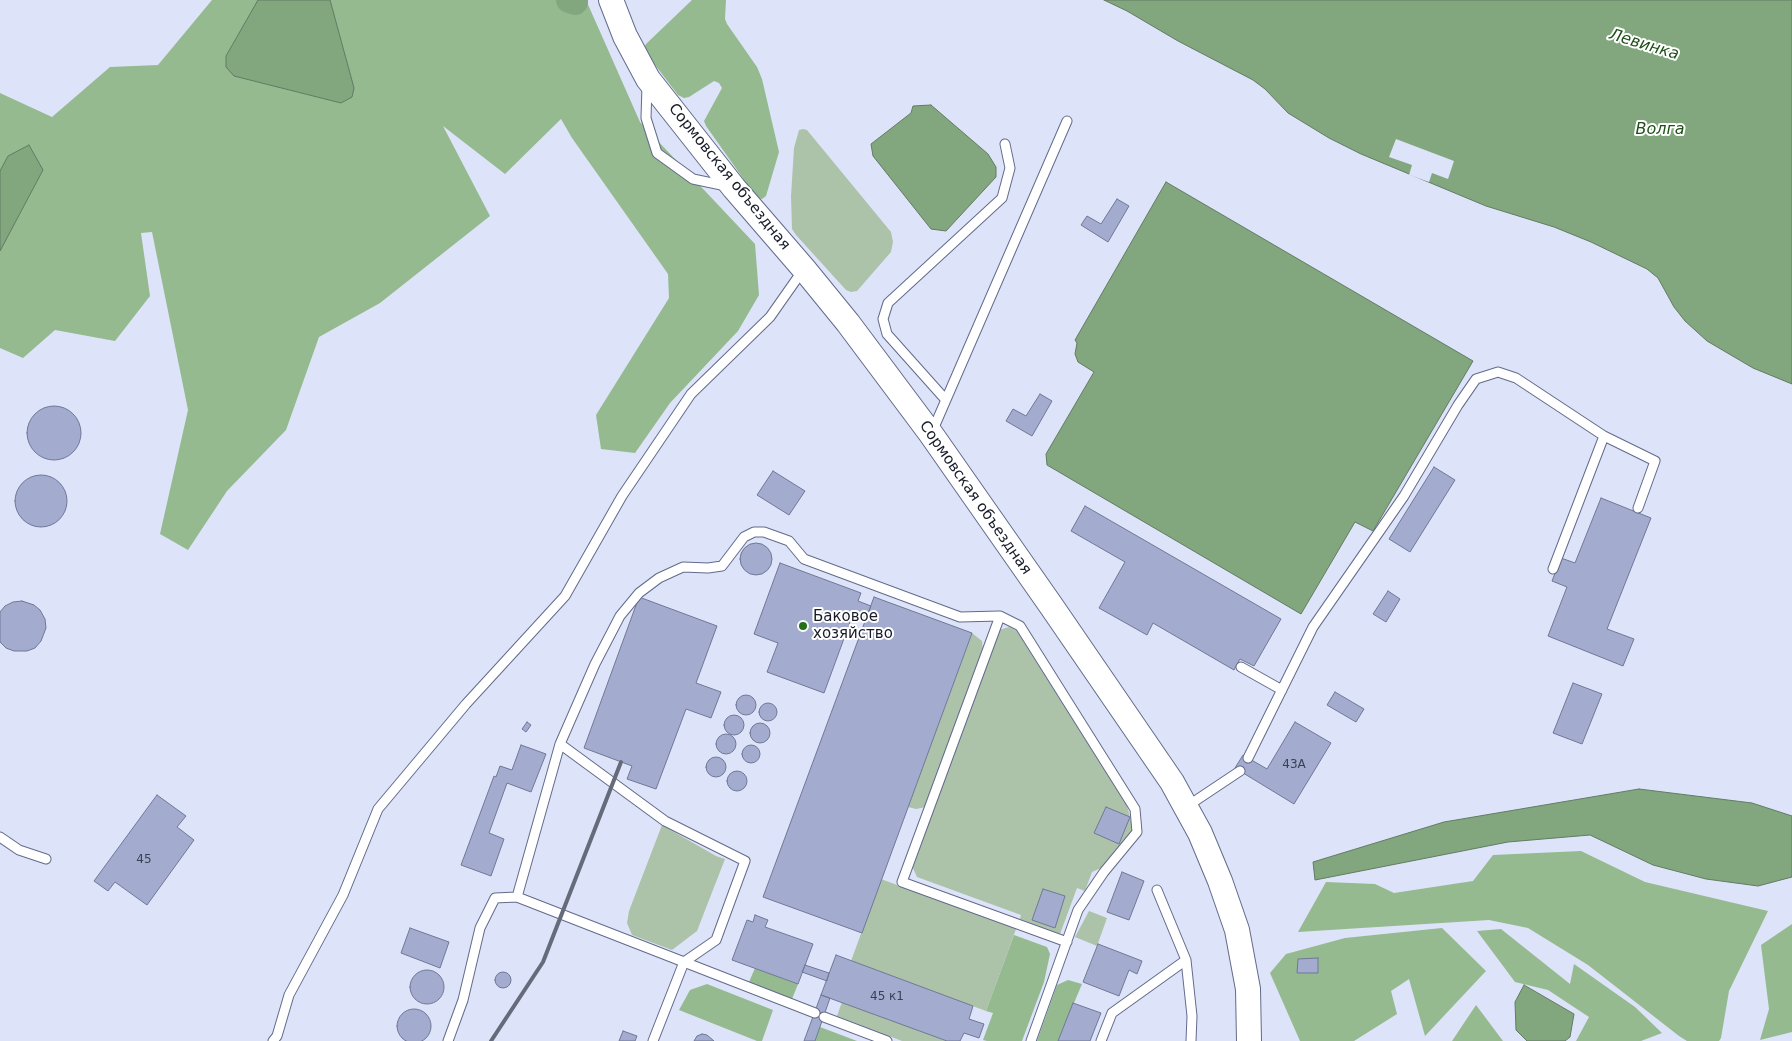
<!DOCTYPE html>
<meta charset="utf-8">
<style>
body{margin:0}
canvas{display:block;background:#dde3f8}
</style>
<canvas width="1792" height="1041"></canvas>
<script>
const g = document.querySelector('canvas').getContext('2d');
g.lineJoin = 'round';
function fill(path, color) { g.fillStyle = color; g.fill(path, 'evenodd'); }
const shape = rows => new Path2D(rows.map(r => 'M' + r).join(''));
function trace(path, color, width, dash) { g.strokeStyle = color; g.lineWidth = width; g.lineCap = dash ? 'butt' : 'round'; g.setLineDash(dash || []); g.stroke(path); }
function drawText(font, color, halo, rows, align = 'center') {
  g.font = font + ' "DejaVu Sans",sans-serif'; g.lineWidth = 4; g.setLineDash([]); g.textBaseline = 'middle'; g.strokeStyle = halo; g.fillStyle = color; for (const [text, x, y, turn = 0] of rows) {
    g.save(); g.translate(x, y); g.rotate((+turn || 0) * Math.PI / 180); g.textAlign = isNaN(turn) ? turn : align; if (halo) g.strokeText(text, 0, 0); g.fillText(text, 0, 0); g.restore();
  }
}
fill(shape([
 [803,129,807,130,891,232,893,242,891,252,857,291,851,292,846,290,796,235,792,229,791,196,794,148,799,130],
 [1009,627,1017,631,1127,805,1133,830,1103,867,1092,872,1085,891,1077,888,1060,934,1020,919,1021,915,917,877,912,866,999,630],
 [972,633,982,641,983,651,926,807,916,809,908,807],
 [662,825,716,856,725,859,697,931,672,950,632,935,627,923,629,911],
 [881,879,1016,929,986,1011,851,961],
 [1089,911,1107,918,1097,946,1075,937],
 [842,1002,947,1041,902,1041,837,1016]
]), '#acc3a9');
fill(shape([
 [212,0,586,0,640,122,755,244,759,295,738,331,670,403,635,453,601,449,596,415,669,298,668,274,572,138,561,119,505,174,443,126,490,216,380,303,319,337,286,430,227,491,188,550,160,534,188,410,152,232,141,233,150,296,115,341,55,330,23,358,0,348,0,93,52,117,110,67,158,65],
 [692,0,726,0,725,19,727,24,757,67,762,79,779,152,766,196,762,199,757,198,706,126,704,121,722,88,719,83,714,81,689,97,684,98,678,95,646,53,644,48,646,44],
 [1581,851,1645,882,1768,911,1729,991,1721,1038,1719,1041,1687,1041,1679,1036,1588,965,1528,928,1489,920,1298,932,1326,882,1375,884,1394,893,1473,881,1493,855],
 [1792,924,1792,1032,1760,1040,1769,1009,1761,945],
 [1442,928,1486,971,1425,1036,1409,979,1391,991,1397,1014,1354,1041,1300,1041,1270,973,1286,954,1345,938],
 [1501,929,1570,984,1574,964,1635,1007,1662,1033,1641,1041,1576,1041,1589,1017,1548,990,1515,982,1477,931],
 [1014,935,1047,947,1050,954,1044,982,1022,1041,987,1041,983,1040,993,1013,986,1011],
 [755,968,798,984,792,999,749,982],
 [1068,980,1082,984,1058,1041,1037,1041,1057,985],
 [707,984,773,1010,762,1041,757,1041,679,1010,690,990],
 [1476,1005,1503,1041,1452,1041],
 [820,1027,857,1041,815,1041]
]), '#95ba90');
const water = shape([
 [258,0,330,0,354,88,352,97,341,103,234,76,226,67,226,56,258,0],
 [1104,0,1792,0,1792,384,1753,368,1707,341,1685,321,1674,307,1658,278,1647,269,1591,242,1554,227,1486,206,1361,154,1329,138,1288,113,1265,89,1253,80,1178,41,1127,11,1104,0],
 [931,105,988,154,996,167,996,177,946,231,931,229,873,156,871,144,911,113,913,106,931,105],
 [29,145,43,170,0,251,0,171,8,156,29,145],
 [1166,182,1473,361,1373,531,1355,522,1301,614,1047,465,1046,454,1094,372,1078,362,1075,354,1077,343,1075,340,1166,182],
 [1639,789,1752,803,1792,816,1792,877,1758,886,1706,879,1653,865,1590,835,1508,842,1315,880,1313,862,1444,822,1639,789],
 [1524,985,1574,1014,1570,1037,1565,1041,1527,1041,1516,1030,1515,1002,1524,985]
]);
fill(water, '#82a67d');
trace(water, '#627c64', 1);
fill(shape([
 [1396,139,1454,161,1448,179,1432,173,1429,182,1409,175,1412,165,1389,157]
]), '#dde3f8');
trace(shape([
 [569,0,575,2]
]), '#82a67d', 26);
const building = shape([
 [1117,199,1129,206,1108,242,1081,225,1087,216,1101,224,1117,199],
 [1040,394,1052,401,1032,436,1006,421,1013,409,1026,416,1040,394],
 '27 433a27 27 0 1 1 54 0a27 27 0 1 1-54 0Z',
 [1434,467,1455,480,1410,552,1389,539,1434,467],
 [773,471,805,491,789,515,757,495,773,471],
 '15 501a26 26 0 1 1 52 0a26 26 0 1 1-52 0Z',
 [1601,498,1651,518,1607,629,1634,639,1623,666,1548,636,1567,587,1552,581,1561,558,1575,563,1601,498],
 [1085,506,1281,619,1254,666,1240,659,1234,670,1153,623,1147,635,1099,608,1125,562,1071,531,1085,506],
 '740 559a16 16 0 1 1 32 0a16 16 0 1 1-32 0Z',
 [780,563,861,593,858,601,871,606,866,619,853,614,824,693,767,672,778,643,754,634,780,563],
 [1388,591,1400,599,1386,622,1373,614,1388,591],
 [639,597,717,626,696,683,721,692,711,718,686,709,656,789,627,779,632,766,584,748,639,597],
 [874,597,972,633,862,933,763,897,874,597],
 [22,601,34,605,40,610,45,619,46,628,41,641,35,648,27,651,14,651,6,648,0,642,0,612,5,606,13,602,22,601],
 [1573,683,1602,694,1582,744,1553,733,1573,683],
 [1335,692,1364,709,1356,722,1327,705,1335,692],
 '736 705a10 10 0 1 1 20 0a10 10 0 1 1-20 0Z',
 '759 712a9 9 0 1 1 18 0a9 9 0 1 1-18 0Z',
 '724 725a10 10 0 1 1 20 0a10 10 0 1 1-20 0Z',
 [527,722,531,725,526,732,522,729,527,722],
 [1295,722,1331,743,1294,804,1235,768,1243,755,1267,769,1295,722],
 '750 733a10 10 0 1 1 20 0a10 10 0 1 1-20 0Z',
 '716 744a10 10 0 1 1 20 0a10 10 0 1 1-20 0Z',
 [521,745,546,754,531,792,507,783,489,833,504,839,491,876,461,865,494,776,496,777,500,766,512,770,521,745],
 '742 754a9 9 0 1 1 18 0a9 9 0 1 1-18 0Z',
 '706 767a10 10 0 1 1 20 0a10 10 0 1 1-20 0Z',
 '727 781a10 10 0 1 1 20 0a10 10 0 1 1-20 0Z',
 [157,795,186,816,177,827,194,840,147,905,115,882,108,891,94,881,157,795],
 [1106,807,1130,817,1119,844,1094,833,1106,807],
 [1122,872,1144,881,1129,920,1107,912,1122,872],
 [1043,889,1065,896,1055,928,1032,920,1043,889],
 [755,915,768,920,765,927,813,944,798,984,732,960,747,920,753,922,755,915],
 [410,928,449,942,440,968,401,953,410,928],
 [1098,944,1142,961,1137,974,1129,970,1119,996,1083,982,1098,944],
 [836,955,973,1006,969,1019,984,1024,979,1038,964,1033,960,1041,947,1041,821,995,836,955],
 [1318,958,1318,973,1297,973,1298,959,1318,958],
 [805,965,829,973,827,981,802,972,805,965],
 '410 987a17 17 0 1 1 34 0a17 17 0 1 1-34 0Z',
 '495 980a8 8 0 1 1 16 0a8 8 0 1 1-16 0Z',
 [821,995,830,998,815,1041,804,1041,821,995],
 [1073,1003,1101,1013,1090,1041,1058,1041,1073,1003],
 '397 1026a17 17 0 1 1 34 0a17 17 0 1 1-34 0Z',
 [623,1031,637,1036,635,1041,619,1041,623,1031],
 [702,1034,707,1035,714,1041,694,1041,697,1036,702,1034]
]);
fill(building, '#a3acce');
trace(building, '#6f7897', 1);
const lane = shape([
 [647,86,646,118,657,153,693,179,726,186],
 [945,399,887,334,883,319,888,303,1002,198,1010,168,1005,144],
 [932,432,1067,121],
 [1553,569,1604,436],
 [1000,616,902,882,1067,942],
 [1241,667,1282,690],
 [560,744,665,821,745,861,716,940,684,962,653,1041],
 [1248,758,1313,627,1404,496,1458,405,1476,379,1498,372,1516,378,1604,436,1655,461,1638,508],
 [1186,807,1240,771],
 [0,837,19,850,46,859],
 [1157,890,1186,960,1192,1016,1191,1041],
 [517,897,560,744,595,664,620,616,639,593,659,578,683,567,708,568,722,566,744,537,754,532,764,532,789,541,804,559,960,617,1000,616,1020,626,1135,809,1137,832,1104,872,1078,910,1031,1041],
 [824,1017,887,1041],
 [273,1041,277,1036,289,995,343,895,378,809,466,704,565,596,622,496,691,394,770,317,803,270],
 [448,1041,463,1000,480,928,495,898,517,897,815,1013],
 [1101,1041,1112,1013,1186,960]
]);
const secondary = shape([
 [611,0,625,36,648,79,734,188,804,269,848,323,931,434,1052,607,1172,782,1200,833,1220,881,1237,930,1248,989,1249,1041]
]);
trace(lane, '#626b8a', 11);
trace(secondary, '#626b8a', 26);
trace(lane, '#fff', 9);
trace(secondary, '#fff', 24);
trace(shape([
 [491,1041,543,962,621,762]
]), '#666b7b', 4);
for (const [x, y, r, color] of [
 [803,626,5,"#237219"]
]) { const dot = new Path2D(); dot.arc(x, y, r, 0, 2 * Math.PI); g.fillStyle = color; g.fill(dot); trace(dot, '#fff', 2); }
drawText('12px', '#3b3f52', null, [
 ["43А",1294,765],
 ["45",144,860],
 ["45 к1",887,997]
]);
drawText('15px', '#181b28', '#fff', [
 ["Сормовская объездная",729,177,51],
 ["Сормовская объездная",975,498,55]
]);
drawText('15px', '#181b28', '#fff', [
 ["Баковое",813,617],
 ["хозяйство",813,634]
], 'left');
drawText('italic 16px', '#1e5018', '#fff', [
 ["Левинка",1644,45,17],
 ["Волга",1660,130]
]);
</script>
